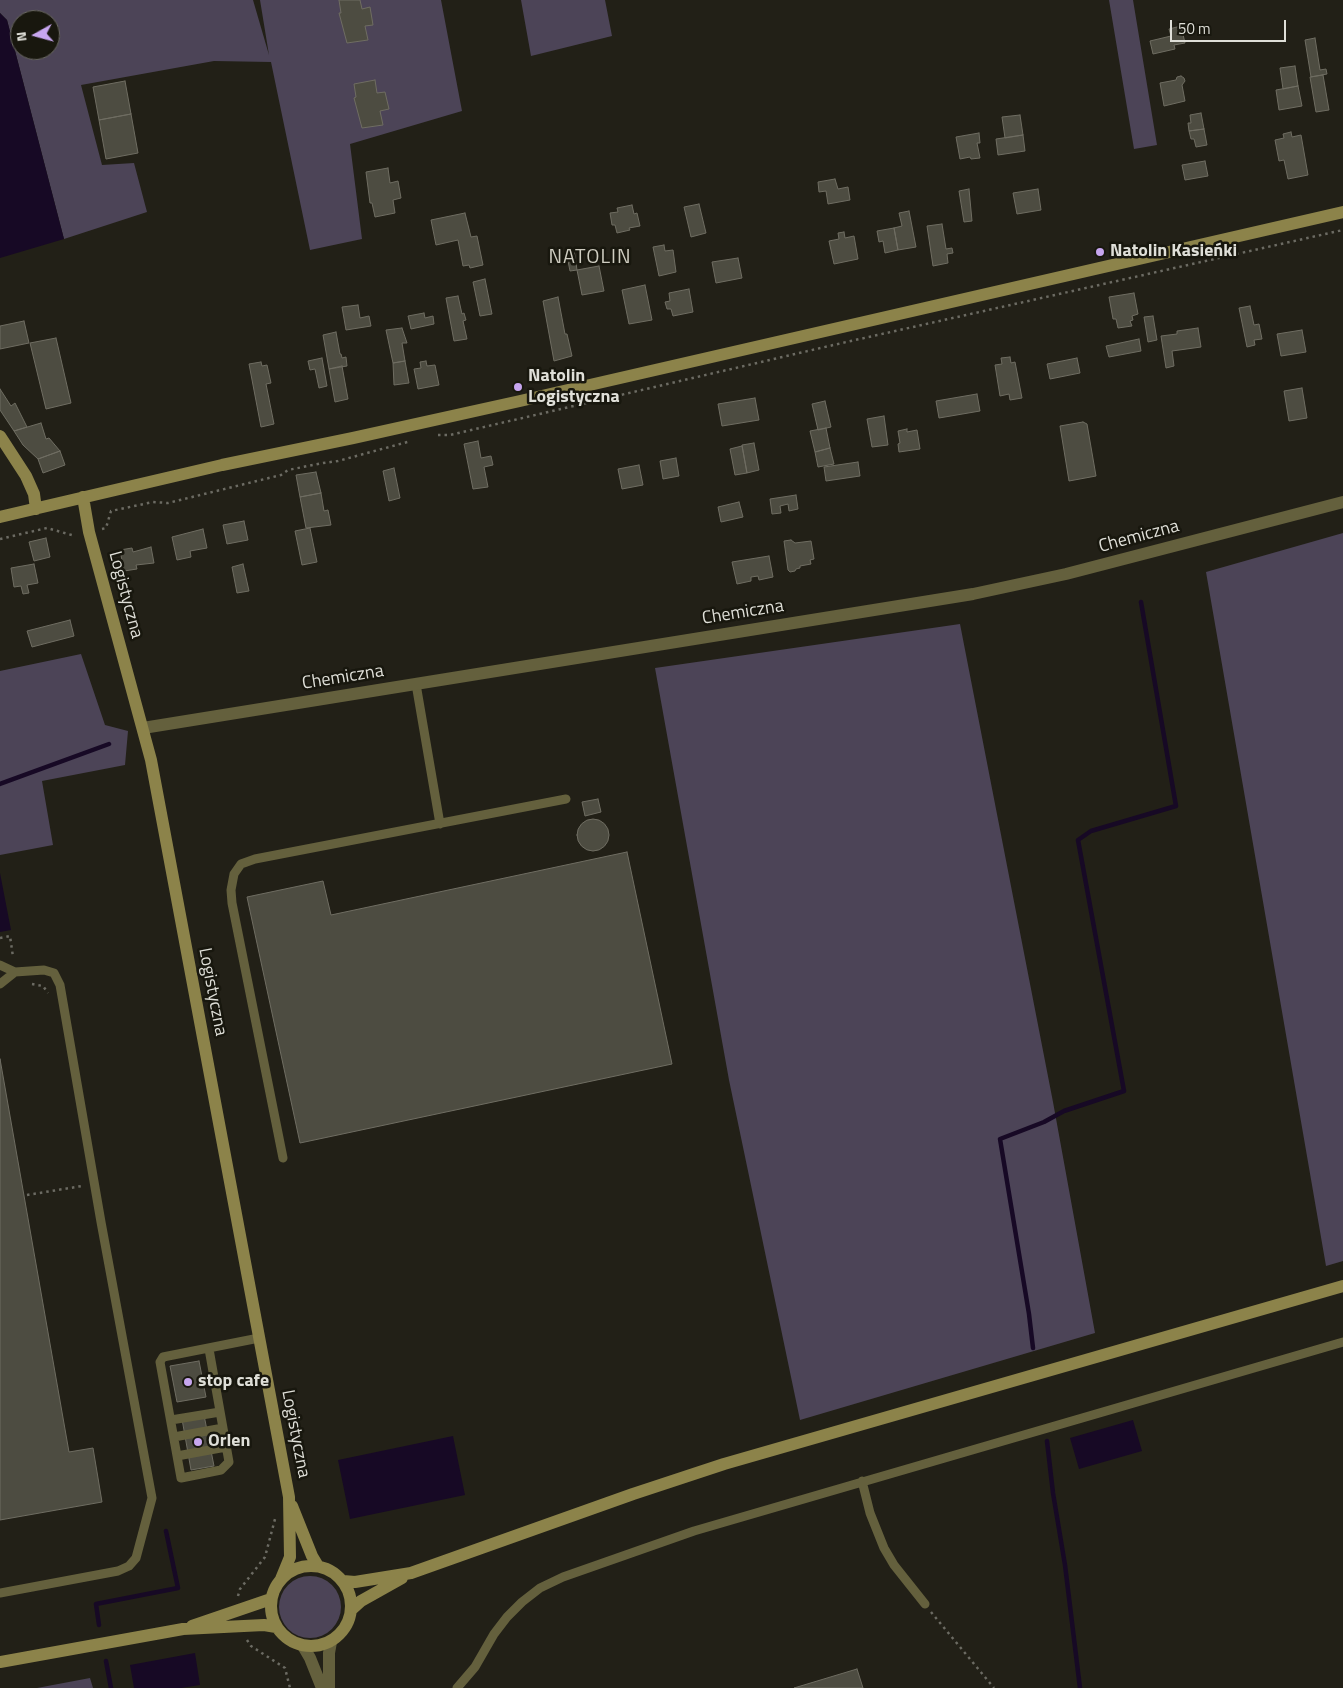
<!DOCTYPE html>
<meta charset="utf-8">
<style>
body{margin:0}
#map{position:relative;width:1343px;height:1688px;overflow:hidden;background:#222017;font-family:"Titillium Web",sans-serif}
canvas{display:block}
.north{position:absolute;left:10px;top:10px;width:50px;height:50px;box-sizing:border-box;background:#18170e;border:1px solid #68675f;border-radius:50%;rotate:263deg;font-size:14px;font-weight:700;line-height:20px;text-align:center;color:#dfdfd8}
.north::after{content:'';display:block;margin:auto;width:18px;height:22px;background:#c7a6ef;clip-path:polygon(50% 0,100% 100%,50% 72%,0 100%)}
.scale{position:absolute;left:1170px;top:20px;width:116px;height:22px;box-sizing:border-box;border:2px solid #dfdfd8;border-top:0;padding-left:6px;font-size:15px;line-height:18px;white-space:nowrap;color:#dfdfd8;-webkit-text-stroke:4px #18170e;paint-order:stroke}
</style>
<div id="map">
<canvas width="1343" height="1688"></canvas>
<div class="north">N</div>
<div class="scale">50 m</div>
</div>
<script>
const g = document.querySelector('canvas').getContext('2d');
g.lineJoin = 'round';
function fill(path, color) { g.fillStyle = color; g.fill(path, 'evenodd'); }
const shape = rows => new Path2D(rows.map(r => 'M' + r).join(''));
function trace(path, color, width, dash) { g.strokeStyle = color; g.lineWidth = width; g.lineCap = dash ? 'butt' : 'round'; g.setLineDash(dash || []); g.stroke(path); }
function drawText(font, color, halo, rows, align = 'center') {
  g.font = font + ' "Titillium Web",sans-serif'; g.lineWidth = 5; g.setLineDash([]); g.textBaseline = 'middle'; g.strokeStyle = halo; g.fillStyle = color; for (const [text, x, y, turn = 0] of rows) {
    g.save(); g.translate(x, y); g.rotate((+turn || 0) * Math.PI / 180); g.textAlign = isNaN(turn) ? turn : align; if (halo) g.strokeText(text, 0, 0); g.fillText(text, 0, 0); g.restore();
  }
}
fill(shape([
 [0,0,253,0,269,55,260,0,441,0,462,111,350,144,362,239,310,250,271,62,214,61,81,85,102,165,134,163,147,212,64,239,7,20,0,13],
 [20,20,50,20,50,50,20,50],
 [521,0,605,0,612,36,531,56],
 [1109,0,1133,0,1157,145,1134,149],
 [1343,533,1343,1261,1326,1266,1206,572],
 [960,624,1053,1102,1095,1333,800,1420,729,1080,655,668],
 [81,654,105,725,128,731,125,765,42,781,53,845,0,855,0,671],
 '279 1607a31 31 0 1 1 62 0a31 31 0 1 1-62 0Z',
 [90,1678,93,1688,37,1688]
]), '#4c4457');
fill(shape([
 [0,13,7,20,64,239,0,258],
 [0,873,11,930,0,932],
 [1133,1420,1142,1451,1079,1469,1070,1438],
 [453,1436,465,1495,350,1519,338,1460],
 [195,1653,200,1685,181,1688,134,1688,130,1665]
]), '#170925');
trace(shape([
 [0,784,109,744],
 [1033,1348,1029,1314,1000,1139,1044,1122,1064,1111,1124,1091,1078,840,1091,831,1176,806,1141,602],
 [1047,1441,1053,1493,1065,1565,1080,1688],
 [99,1625,96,1604,178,1588,166,1531],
 [106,1661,111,1688]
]), '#170925', 4.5);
const building = shape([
 [339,0,360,0,362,9,370,7,373,25,365,26,368,40,347,43,339,13,341,13,339,0],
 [1181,26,1185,43,1174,45,1175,49,1153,54,1150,41,1171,36,1169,29,1181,26],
 [1315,38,1320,70,1326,69,1327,74,1311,77,1305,40,1315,38],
 [1295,66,1298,86,1283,89,1280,68,1295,66],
 [1323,75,1329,110,1316,112,1310,77,1323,75],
 [1181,76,1184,78,1185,81,1182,85,1185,101,1164,106,1160,83,1176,80,1177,77,1181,76],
 [375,80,377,93,385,92,389,109,380,111,383,125,362,128,354,98,356,97,354,84,375,80],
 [125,81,131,114,99,120,93,87,125,81],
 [1298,86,1302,106,1279,110,1276,90,1298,86],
 [1201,113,1204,129,1189,131,1188,123,1191,123,1190,115,1201,113],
 [131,114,138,153,106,159,99,120,131,114],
 [1020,115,1023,135,1005,138,1002,117,1020,115],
 [1204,129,1207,145,1196,147,1194,139,1191,139,1189,131,1204,129],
 [1291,132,1292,137,1301,135,1308,175,1288,179,1284,160,1279,161,1275,140,1284,138,1283,134,1291,132],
 [979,133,980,143,977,143,980,158,971,159,970,157,960,159,956,137,979,133],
 [1023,135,1025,151,998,155,996,139,1023,135],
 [1205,161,1208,176,1185,180,1182,165,1205,161],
 [388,168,390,183,398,181,401,198,393,200,395,213,375,217,372,203,370,203,366,172,388,168],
 [835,179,838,189,848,187,850,200,828,204,826,191,819,192,818,182,835,179],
 [969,189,972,221,964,222,959,191,969,189],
 [1038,189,1041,210,1017,214,1013,193,1038,189],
 [699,204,706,233,691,237,684,207,699,204],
 [632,205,634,214,637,213,640,226,629,228,630,230,617,233,615,225,612,225,610,213,618,212,617,208,632,205],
 [909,211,916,247,898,250,894,228,902,226,899,213,909,211],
 [465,213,471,237,477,236,483,265,470,268,469,265,463,266,458,240,436,245,431,220,465,213],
 [942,224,946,249,952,248,953,253,947,254,948,263,933,266,927,226,942,224],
 [894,228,898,250,885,253,883,241,879,242,877,231,894,228],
 [844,232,845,238,854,236,858,259,834,264,829,241,839,239,838,233,844,232],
 [664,245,665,251,673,250,676,272,659,276,653,247,664,245],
 [574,250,577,270,570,271,566,251,574,250],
 [738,258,742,278,716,283,712,262,738,258],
 [599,266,604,291,582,295,577,270,599,266],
 [485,279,492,314,480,316,473,282,485,279],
 [645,285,652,320,629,324,622,290,645,285],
 [689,289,693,312,673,316,671,309,667,309,665,302,670,301,669,293,689,289],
 [1134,293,1138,314,1132,316,1133,320,1130,321,1132,326,1118,328,1116,319,1113,319,1109,297,1134,293],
 [458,296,462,314,464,313,466,320,463,321,467,339,454,341,446,298,458,296],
 [558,297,565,334,567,334,572,356,554,361,543,301,558,297],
 [358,305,360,318,369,316,371,326,346,330,342,307,358,305],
 [1250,306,1254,325,1259,324,1262,339,1254,340,1255,345,1247,347,1239,308,1250,306],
 [424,313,425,318,433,316,434,324,411,329,408,316,424,313],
 [1153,316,1157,340,1148,342,1144,317,1153,316],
 [24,321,29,343,0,349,0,326,24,321],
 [402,328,407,343,402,343,405,361,393,363,386,330,402,328],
 [1198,328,1201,347,1172,351,1174,366,1166,368,1161,336,1177,334,1177,331,1198,328],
 [1302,330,1306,352,1281,356,1277,334,1302,330],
 [336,332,340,354,341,354,342,358,346,357,347,366,329,369,323,335,336,332],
 [56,338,71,403,46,409,30,343,56,338],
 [1139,339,1141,351,1109,357,1106,346,1139,339],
 [1010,357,1011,363,1015,362,1022,398,1010,400,1009,394,1000,396,995,365,1002,364,1001,358,1010,357],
 [322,358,327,386,319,388,315,369,310,370,308,361,322,358],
 [1077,358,1080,373,1050,379,1047,364,1077,358],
 [405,361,409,383,394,385,393,363,405,361],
 [426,361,427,366,435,365,439,385,418,389,414,369,421,368,420,362,426,361],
 [261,362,262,366,267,365,271,383,266,384,274,424,261,427,249,364,261,362],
 [342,366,348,399,335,402,329,369,342,366],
 [1302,388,1307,418,1289,421,1284,391,1302,388],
 [0,389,11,406,15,403,27,427,14,431,0,410,0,389],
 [977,394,980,411,939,418,936,401,977,394],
 [755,398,759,420,722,426,718,404,755,398],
 [825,401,831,427,818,430,812,404,825,401],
 [884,416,888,445,872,447,867,419,884,416],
 [1083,422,1087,424,1096,476,1069,481,1060,426,1083,422],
 [41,423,46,439,49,438,60,451,38,459,23,445,14,431,41,423],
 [826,428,830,448,815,452,810,431,826,428],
 [907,429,907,432,917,430,920,449,899,452,898,444,900,443,898,431,907,429],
 [478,441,481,458,491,456,493,465,484,467,488,487,473,489,464,444,478,441],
 [754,443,759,470,747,473,742,445,754,443],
 [742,446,747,473,735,475,730,449,742,446],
 [830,448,834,464,818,467,815,452,830,448],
 [60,451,65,465,43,473,38,459,60,451],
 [676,458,679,476,663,479,660,461,676,458],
 [858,462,860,476,826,481,824,467,858,462],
 [639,465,643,485,622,489,618,469,639,465],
 [394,468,400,498,389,501,383,471,394,468],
 [316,472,321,493,300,497,296,475,316,472],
 [321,493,324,511,328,510,331,525,306,528,300,497,321,493],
 [796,495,798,509,789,511,788,504,780,506,781,513,772,514,770,499,796,495],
 [739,502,743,517,721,522,718,507,739,502],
 [244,521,248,540,227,544,223,525,244,521],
 [310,528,317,562,302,565,295,531,310,528],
 [203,529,207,548,190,551,191,557,177,560,172,537,203,529],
 [46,538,50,557,34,561,29,542,46,538],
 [791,540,795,543,811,541,814,559,810,560,811,564,800,566,800,568,796,569,795,571,790,572,788,570,784,541,791,540],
 [151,547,154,563,136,565,137,569,124,571,120,550,132,548,133,552,151,547],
 [769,556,773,577,759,580,758,576,751,577,751,581,737,584,732,562,769,556],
 [34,564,38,583,27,585,29,593,23,594,21,586,14,587,11,568,34,564],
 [243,564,249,591,237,593,232,567,243,564],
 [70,620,74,636,32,647,27,631,70,620],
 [598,799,601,812,585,816,582,802,598,799],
 '577 835a16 16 0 1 1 32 0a16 16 0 1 1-32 0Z',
 [627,852,672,1064,300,1143,247,897,323,881,331,915,627,852],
 [0,1059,69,1452,93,1448,102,1502,0,1520,0,1059],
 [199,1361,206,1397,177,1402,170,1366,199,1361],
 [204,1415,214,1466,191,1470,182,1419,204,1415],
 [857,1669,863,1688,794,1688,857,1669]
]);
fill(building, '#4d4c41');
trace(building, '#6f6d62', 1);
trace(shape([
 [438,435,450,435,842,343,1343,230],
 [102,529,106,528,111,511,153,502,168,503,281,475,288,470,323,463,338,461,411,441],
 [0,539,47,528,75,536],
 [0,938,10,936,13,957],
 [32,984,43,986,48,993],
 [27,1195,82,1186],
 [238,1596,240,1589,265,1557,275,1519],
 [931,1612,994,1688],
 [247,1640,251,1646,285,1668,290,1688]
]), '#6c6b63', 2.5, [2.5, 4]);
trace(shape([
 [416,684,440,824],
 [0,965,15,972,44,970,54,973,60,985,101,1222,152,1498,136,1558,129,1566,118,1571,0,1593],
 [0,984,15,972],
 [283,1158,232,903,231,890,234,874,241,864,255,859,566,799],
 [209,1349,229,1462,221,1470,181,1478,160,1362,163,1357,259,1338],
 [171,1420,220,1412],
 [174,1437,223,1428],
 [177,1456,226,1447],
 [862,1481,870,1513,884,1548,894,1565,925,1604],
 [457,1688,475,1667,494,1634,507,1617,522,1602,540,1588,563,1577,694,1531,1343,1342]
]), '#64603d', 9);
trace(shape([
 [143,728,973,594,1066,574,1343,502],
 [303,1646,310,1658,322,1688],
 [329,1688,329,1653,331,1642]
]), '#64603d', 12);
trace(shape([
 [0,436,26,476,34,494,36,509],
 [83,497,89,532,151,760,289,1497,290,1557,281,1579],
 [0,517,222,465,353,438,520,401,1343,212],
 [292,1506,312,1556,318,1566],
 '271 1606a40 40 0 1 1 80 0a40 40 0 1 1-80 0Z',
 [343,1581,355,1582,411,1573,633,1494,724,1464,1343,1286],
 [351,1610,361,1601,402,1578],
 [192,1626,271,1599],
 [0,1662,183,1629,264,1625,276,1627]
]), '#8c834a', 12);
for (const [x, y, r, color] of [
 [1100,252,5,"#c7a6ef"],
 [518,387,5,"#c7a6ef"],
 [188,1382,5,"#c7a6ef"],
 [198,1442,5,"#c7a6ef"]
]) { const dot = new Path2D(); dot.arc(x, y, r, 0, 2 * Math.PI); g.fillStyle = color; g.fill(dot); trace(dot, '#18170e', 2); }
drawText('bold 18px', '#dfdfd8', '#18170e', [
 ["Natolin Kasieńki",1110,252],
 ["Natolin",528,377],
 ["Logistyczna",528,398],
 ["stop cafe",198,1382],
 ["Orlen",208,1442]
], 'left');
drawText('18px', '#dfdfd8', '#18170e', [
 ["Chemiczna",1139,537,-15],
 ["Logistyczna",125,595,75],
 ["Chemiczna",743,613,-9],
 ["Chemiczna",343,678,-9],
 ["Logistyczna",212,992,79],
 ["Logistyczna",295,1434,79]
]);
g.letterSpacing = '1px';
drawText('20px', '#cfcdc1', '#18170e', [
 ["NATOLIN",590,258]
]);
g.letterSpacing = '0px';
</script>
